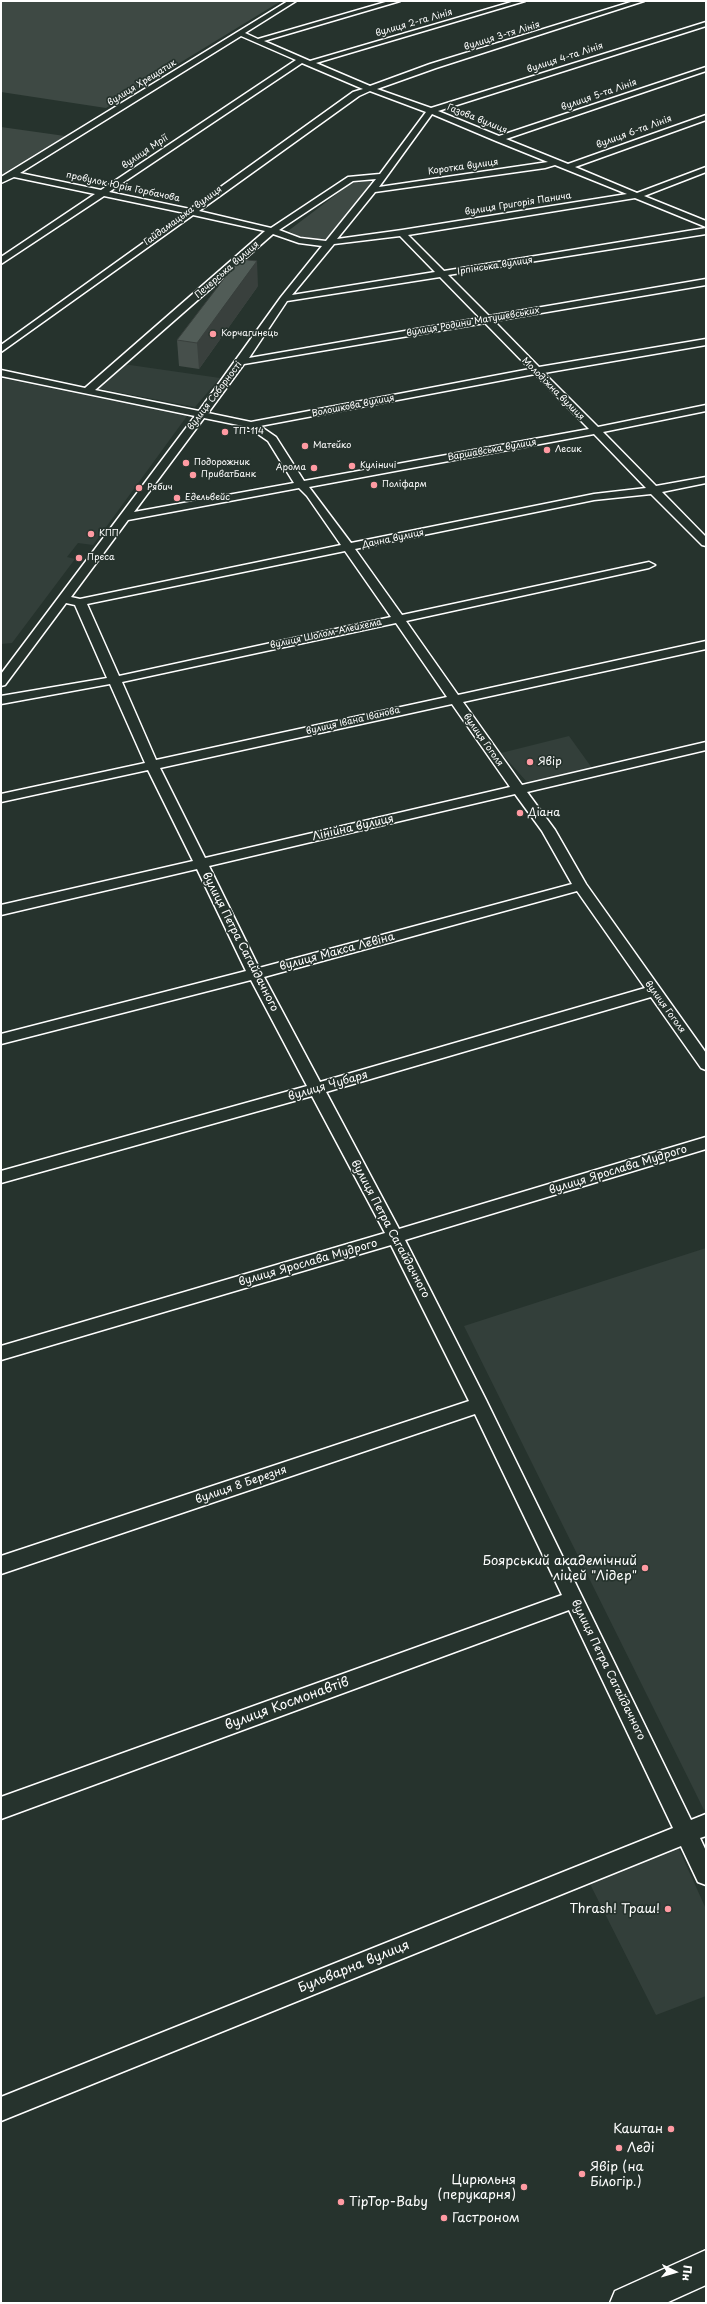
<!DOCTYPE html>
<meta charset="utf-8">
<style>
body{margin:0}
#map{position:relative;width:707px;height:2304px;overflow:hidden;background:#26332d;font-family:"Playpen Sans",sans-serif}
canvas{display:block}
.frame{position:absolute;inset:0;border:2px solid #fff;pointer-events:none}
.north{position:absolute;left:655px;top:2252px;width:40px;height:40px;-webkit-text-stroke:3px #26332d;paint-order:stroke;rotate:95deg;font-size:11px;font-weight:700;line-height:16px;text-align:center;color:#fff}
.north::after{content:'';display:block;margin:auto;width:14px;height:18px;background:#fff;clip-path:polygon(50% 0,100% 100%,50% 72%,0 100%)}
</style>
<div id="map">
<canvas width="707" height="2304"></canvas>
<div class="frame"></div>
<div class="north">Пн</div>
</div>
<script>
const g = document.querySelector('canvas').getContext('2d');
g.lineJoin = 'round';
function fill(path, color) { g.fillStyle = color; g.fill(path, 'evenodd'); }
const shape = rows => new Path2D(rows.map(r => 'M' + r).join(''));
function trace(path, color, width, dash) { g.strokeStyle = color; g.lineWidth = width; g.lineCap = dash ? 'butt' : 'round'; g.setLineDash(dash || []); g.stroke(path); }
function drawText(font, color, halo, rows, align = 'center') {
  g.font = font + ' "Playpen Sans",sans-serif'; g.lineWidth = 3.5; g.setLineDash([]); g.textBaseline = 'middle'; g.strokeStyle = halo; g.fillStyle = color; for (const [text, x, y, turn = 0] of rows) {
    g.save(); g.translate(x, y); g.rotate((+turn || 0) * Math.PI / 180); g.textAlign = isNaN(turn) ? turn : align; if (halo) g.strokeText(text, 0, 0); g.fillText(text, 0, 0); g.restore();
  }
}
fill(shape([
 [123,364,220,378,195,407,96,388],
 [1,378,187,416,93,545,78,543,67,557,75,559,12,643,1,644],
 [569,736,592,768,527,782,501,753],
 [706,1248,706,1809,704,1810,464,1326],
 [678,1847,706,1909,706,1996,656,2015,590,1884]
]), '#333f3a');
fill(shape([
 [1,1,281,1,106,108,1,92],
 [1,127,65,136,1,175],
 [373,179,364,193,325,240,301,237,288,231,354,181]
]), '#3e4944');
const street = shape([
 [288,1,296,1,245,33,258,39,389,1,400,1,264,41,310,61,515,1,525,1,316,63,370,86,430,64,634,1,644,1,436,68,377,89,431,108,706,22,706,26,438,111,499,136,706,67,706,71,506,139,568,164,706,115,706,120,575,167,637,193,706,167,706,172,644,196,706,221,706,227,635,198,408,235,444,271,706,228,706,234,448,275,489,316,706,279,706,285,494,321,539,367,706,339,706,345,544,373,598,427,706,405,706,411,603,432,656,486,706,477,706,483,662,492,706,537,706,546,702,545,651,494,594,500,355,549,402,615,649,562,655,565,649,568,406,621,458,695,706,641,706,649,463,702,522,785,706,742,706,750,527,792,555,830,586,884,706,1053,706,1070,701,1068,651,997,326,1092,399,1229,706,1137,706,1149,405,1240,486,1400,691,1820,706,1814,706,1836,700,1838,706,1851,706,1885,698,1882,681,1846,1,2121,1,2097,673,1828,569,1610,1,1819,1,1797,562,1595,475,1414,1,1574,1,1556,469,1401,391,1245,1,1360,1,1346,385,1233,312,1096,1,1183,1,1171,307,1086,251,980,1,1044,1,1034,246,971,197,869,1,915,1,905,193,861,148,770,1,802,1,794,145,763,110,684,1,704,1,696,107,678,75,605,66,603,5,685,1,686,1,674,195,416,1,376,1,370,85,388,265,231,193,215,1,352,1,345,185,213,104,196,1,264,1,257,95,194,14,177,1,183,1,177,288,1],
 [241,36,296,60,101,190,20,173,241,36],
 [302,63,363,89,353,92,190,209,109,192,302,63],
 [370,91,426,112,380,174,348,177,271,228,199,211,359,96,370,91],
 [432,114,496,141,548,162,379,187,432,114],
 [555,165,627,194,402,230,337,239,375,192,545,168,555,165],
 [376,179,326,241,300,238,279,230,353,181,376,179],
 [273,234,299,243,322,246,281,297,199,411,95,390,273,234],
 [400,236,435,272,292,295,334,244,400,236],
 [440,277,480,318,249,358,287,301,440,277],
 [485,323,530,369,251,422,208,413,244,364,485,323],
 [535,374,589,429,304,481,276,437,260,426,535,374],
 [204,418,248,427,268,441,294,483,134,512,204,418],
 [594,434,646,488,594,494,351,543,309,487,594,434],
 [299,488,307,496,341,545,80,599,71,597,128,520,299,488],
 [345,551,391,617,119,676,87,604,345,551],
 [396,623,447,697,156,760,122,682,396,623],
 [452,704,510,787,205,858,160,768,452,704],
 [515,794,542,831,572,884,259,968,209,866,515,794],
 [577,891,645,988,320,1082,264,977,577,891]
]);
const secondary = shape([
 [706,2250,706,2285,666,2303,610,2303,615,2291,706,2250]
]);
trace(street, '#fff', 3);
trace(secondary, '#fff', 3);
fill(street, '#26332d');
fill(secondary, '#26332d');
fill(shape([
 [258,286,199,369,179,366,177,340]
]), '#464f4b');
fill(shape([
 [257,261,258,286,199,369,197,343]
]), '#39403d');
const building = shape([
 [239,259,257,261,197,343,177,340,239,259]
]);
fill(building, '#515c57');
trace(building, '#39403d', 1);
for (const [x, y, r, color] of [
 [213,334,4,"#ff9aa2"],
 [225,432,4,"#ff9aa2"],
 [305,446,4,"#ff9aa2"],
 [547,450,4,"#ff9aa2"],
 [186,463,4,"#ff9aa2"],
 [352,466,4,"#ff9aa2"],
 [314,468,4,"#ff9aa2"],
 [193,475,4,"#ff9aa2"],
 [374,485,4,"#ff9aa2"],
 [139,488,4,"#ff9aa2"],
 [177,498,4,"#ff9aa2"],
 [91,534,4,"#ff9aa2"],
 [79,558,4,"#ff9aa2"],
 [530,762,4,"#ff9aa2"],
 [520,813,4,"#ff9aa2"],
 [645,1568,4,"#ff9aa2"],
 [668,1909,4,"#ff9aa2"],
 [671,2129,4,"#ff9aa2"],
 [619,2148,4,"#ff9aa2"],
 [582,2174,4,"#ff9aa2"],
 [524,2187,4,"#ff9aa2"],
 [341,2202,4,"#ff9aa2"],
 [444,2218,4,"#ff9aa2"]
]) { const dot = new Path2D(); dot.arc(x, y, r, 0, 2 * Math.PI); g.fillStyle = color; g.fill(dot); trace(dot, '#26332d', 1.5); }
drawText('9px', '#fff', '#26332d', [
 ["вулиця 2-га Лінія",414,23,-16],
 ["вулиця 3-тя Лінія",502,36,-17],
 ["вулиця 4-та Лінія",565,58,-18],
 ["вулиця Хрещатик",142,83,-32],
 ["вулиця 5-та Лінія",599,95,-19],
 ["Газова вулиця",477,119,22],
 ["вулиця 6-та Лінія",634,132,-20],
 ["вулиця Мрії",145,152,-34],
 ["Коротка вулиця",463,167,-8],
 ["провулок Юрія Горбачова",123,187,12],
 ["вулиця Григорія Панича",518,204,-9],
 ["Гайдамацька вулиця",183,216,-36],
 ["Ірпінська вулиця",495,266,-9],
 ["Печерська вулиця",227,270,-41],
 ["вулиця Родини Матушевських",473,322,-10],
 ["Молодіжна вулиця",553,389,45],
 ["вулиця Соборності",215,396,-53],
 ["Волошкова вулиця",353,406,-11],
 ["Варшавська вулиця",492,450,-10],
 ["Дачна вулиця",393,539,-12],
 ["вулиця Шолом-Алейхема",326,634,-12],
 ["вулиця Івана Іванова",353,721,-13],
 ["вулиця Гоголя",483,740,55],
 ["вулиця Гоголя",665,1007,54]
]);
drawText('9px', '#fff', '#26332d', [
 ["Корчагинець",221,334],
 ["ТП-114",233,432],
 ["Матейко",313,446],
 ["Лесик",555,450],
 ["Подорожник",194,463],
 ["Куліничі",360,466],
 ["Арома",306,468,"right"],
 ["ПриватБанк",201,475],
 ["Поліфарм",382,485],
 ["Рябич",147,488],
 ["Едельвейс",185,498],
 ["КПП",99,534],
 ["Преса",87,558]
], 'left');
drawText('11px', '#fff', '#26332d', [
 ["Явір",538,762],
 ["Діана",528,813]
], 'left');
drawText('11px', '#fff', '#26332d', [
 ["Лінійна вулиця",353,828,-13],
 ["вулиця Петра Сагайдачного",240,942,63],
 ["вулиця Макса Левіна",337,952,-15],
 ["вулиця Чубаря",328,1086,-16],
 ["вулиця Ярослава Мудрого",618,1170,-17],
 ["вулиця Петра Сагайдачного",390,1229,62],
 ["вулиця Ярослава Мудрого",308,1263,-16],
 ["вулиця 8 Березня",241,1485,-19],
 ["вулиця Петра Сагайдачного",608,1670,64]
]);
drawText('13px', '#fff', '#26332d', [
 ["Боярський академічний",637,1561],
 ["ліцей \"Лідер\"",637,1576],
 ["Thrash! Траш!",660,1909],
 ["Каштан",663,2129],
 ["Леді",627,2148,"left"],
 ["Явір (на",590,2167,"left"],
 ["Білогір.)",590,2182,"left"],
 ["Цирюльня",516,2180],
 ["(перукарня)",516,2195],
 ["TipTop-Baby",349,2202,"left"],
 ["Гастроном",452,2218,"left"]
], 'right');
drawText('13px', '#fff', '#26332d', [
 ["вулиця Космонавтів",287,1704,-20],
 ["Бульварна вулиця",354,1967,-22]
]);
</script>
